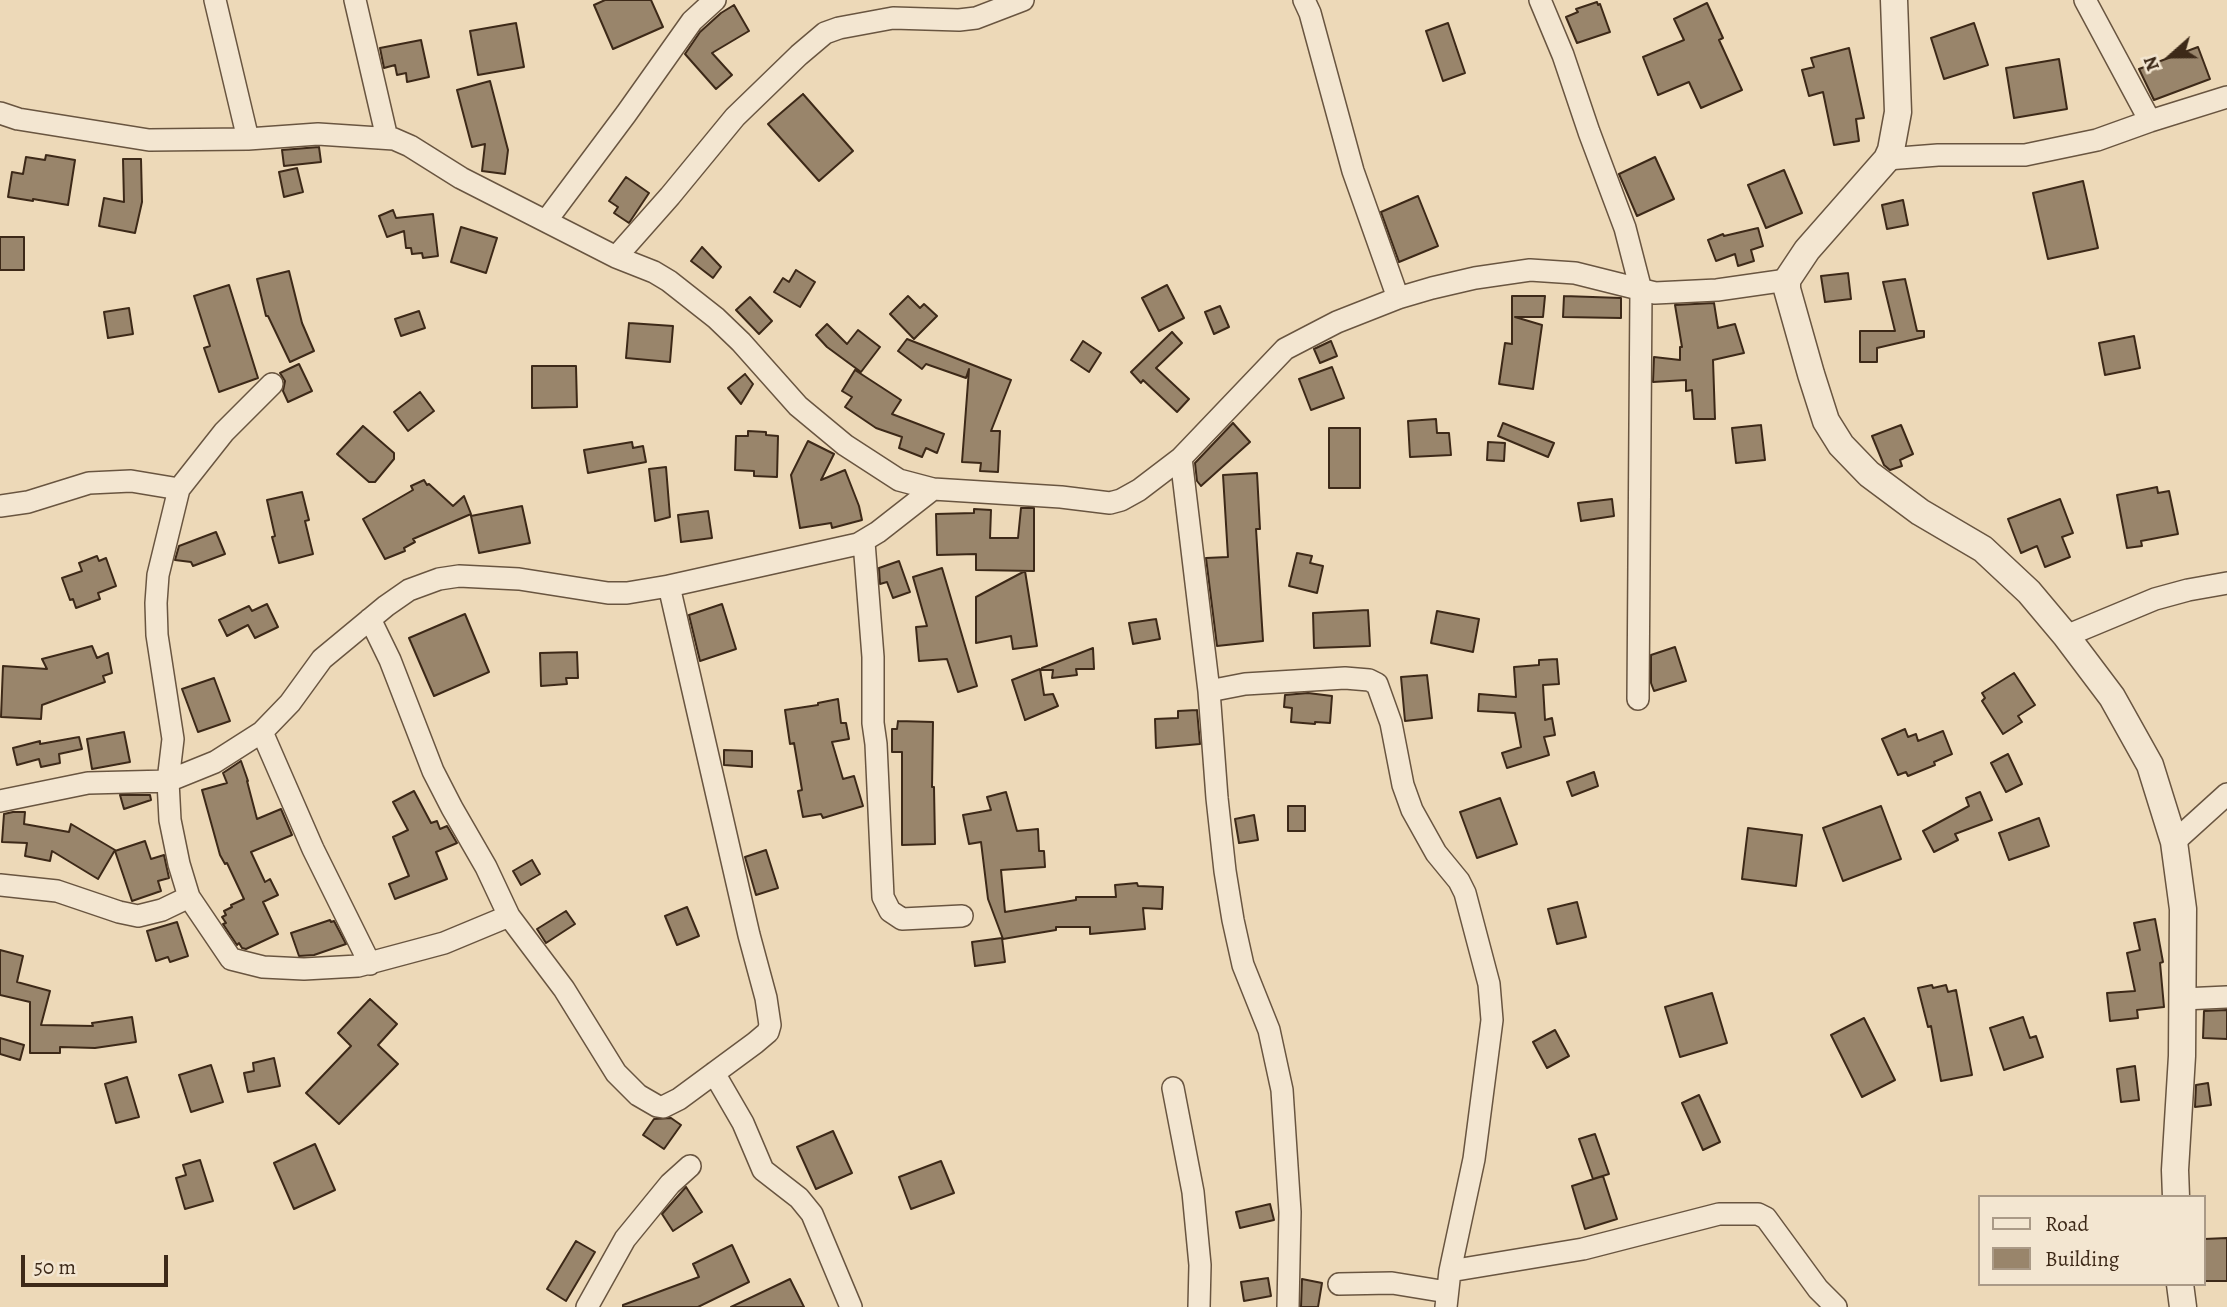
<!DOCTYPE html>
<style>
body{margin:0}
#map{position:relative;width:2227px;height:1307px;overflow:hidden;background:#edd9b8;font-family:Alegreya,serif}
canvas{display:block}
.legend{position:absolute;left:1978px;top:1195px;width:228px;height:91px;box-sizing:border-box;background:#f3e6d1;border:2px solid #aa9a87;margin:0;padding:9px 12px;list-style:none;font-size:21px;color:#3d2918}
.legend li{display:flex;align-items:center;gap:14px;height:35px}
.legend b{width:35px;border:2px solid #aa9a87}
.north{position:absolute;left:2136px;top:21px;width:70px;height:70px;-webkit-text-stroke:5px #f3e6d1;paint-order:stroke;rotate:249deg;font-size:19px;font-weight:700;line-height:28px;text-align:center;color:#3d2918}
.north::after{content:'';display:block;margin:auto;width:24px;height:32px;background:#3d2918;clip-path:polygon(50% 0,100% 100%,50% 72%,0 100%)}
.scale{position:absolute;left:21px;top:1255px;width:147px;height:32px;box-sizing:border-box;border:4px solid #3d2918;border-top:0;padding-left:9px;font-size:21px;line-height:24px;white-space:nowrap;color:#3d2918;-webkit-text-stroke:5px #f3e6d1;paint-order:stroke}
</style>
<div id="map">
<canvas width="2227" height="1307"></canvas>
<ul class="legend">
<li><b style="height:9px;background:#f3e6d1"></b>Road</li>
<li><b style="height:19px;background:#99856b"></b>Building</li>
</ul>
<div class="north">N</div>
<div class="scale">50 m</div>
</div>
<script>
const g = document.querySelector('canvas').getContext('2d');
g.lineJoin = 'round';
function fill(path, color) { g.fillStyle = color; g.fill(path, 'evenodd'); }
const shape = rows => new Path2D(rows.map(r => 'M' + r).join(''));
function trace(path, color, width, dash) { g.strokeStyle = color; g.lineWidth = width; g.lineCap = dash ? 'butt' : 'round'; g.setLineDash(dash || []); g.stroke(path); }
const building = shape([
 [605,0,651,0,663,27,613,49,594,5,605,0],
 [1597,2,1598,5,1600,4,1610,32,1577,43,1566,17,1578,12,1576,9,1597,2],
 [1707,3,1723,38,1719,40,1742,90,1701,108,1689,82,1658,95,1643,57,1684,40,1674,19,1707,3],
 [734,5,749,31,712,53,732,75,716,89,685,54,700,32,721,13,734,5],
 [516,23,524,67,478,75,470,31,516,23],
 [1448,23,1465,73,1443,81,1426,31,1448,23],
 [1974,23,1988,65,1944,79,1931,38,1974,23],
 [421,40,429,77,407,82,406,73,397,75,395,65,384,68,380,48,421,40],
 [2198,47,2210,79,2154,100,2139,69,2198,47],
 [1849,48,1864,118,1856,119,1859,141,1834,145,1823,92,1809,96,1802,70,1814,67,1811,58,1849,48],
 [2059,59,2067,109,2014,118,2006,68,2059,59],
 [490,81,508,150,505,174,482,171,485,144,472,147,457,90,490,81],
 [803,94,853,151,819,181,768,124,803,94],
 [319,147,321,162,284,166,282,150,319,147],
 [46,155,75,160,68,205,33,199,33,201,8,197,12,172,23,174,26,157,45,160,46,155],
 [1655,157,1674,199,1637,216,1619,174,1655,157],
 [123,159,141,159,142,202,135,233,99,226,104,198,124,202,123,159],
 [297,168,303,192,284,197,279,172,297,168],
 [1784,170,1802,213,1766,228,1748,185,1784,170],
 [626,177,649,193,629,223,614,213,618,207,609,201,626,177],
 [2083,181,2098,248,2048,259,2033,193,2083,181],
 [1418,196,1438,246,1399,262,1381,212,1418,196],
 [1903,200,1908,225,1887,229,1882,205,1903,200],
 [393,210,396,218,433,214,438,256,423,258,422,253,412,254,411,248,406,248,404,231,387,237,379,216,393,210],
 [461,227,497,238,486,273,451,262,461,227],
 [1758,228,1763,246,1751,250,1754,261,1738,266,1735,254,1716,261,1708,240,1723,234,1724,236,1758,228],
 [0,237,24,237,24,270,0,270,0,237],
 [702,247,721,267,713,278,691,261,702,247],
 [796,270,815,282,800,307,774,292,783,278,789,282,796,270],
 [289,271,302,323,314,351,290,362,268,316,266,316,257,279,289,271],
 [1848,273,1851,299,1825,302,1821,276,1848,273],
 [1905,279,1917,331,1924,331,1924,337,1877,348,1877,362,1860,362,1860,331,1895,331,1883,282,1905,279],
 [229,285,258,378,219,392,204,348,210,346,194,296,229,285],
 [1167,285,1184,318,1159,331,1142,298,1167,285],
 [908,296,920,308,924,304,937,316,914,339,890,314,908,296],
 [1512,296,1545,296,1543,317,1515,317,1542,325,1533,389,1499,384,1505,343,1512,344,1512,296],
 [1564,296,1621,298,1621,318,1563,317,1564,296],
 [750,297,772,321,759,334,736,310,750,297],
 [1714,303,1718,328,1735,324,1744,353,1713,360,1715,419,1694,419,1692,390,1686,391,1686,380,1653,382,1654,357,1680,360,1680,347,1682,347,1675,305,1714,303],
 [1220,306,1229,327,1214,334,1205,312,1220,306],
 [129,308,133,334,108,338,104,312,129,308],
 [419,311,425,328,401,336,395,319,419,311],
 [629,323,673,326,670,362,626,358,629,323],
 [827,324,847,344,858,330,880,347,861,372,827,347,816,335,827,324],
 [1172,332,1182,343,1156,368,1189,399,1177,412,1143,380,1141,383,1131,372,1172,332],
 [2134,336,2140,368,2105,375,2099,343,2134,336],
 [907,339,1011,380,991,431,1000,431,998,472,980,471,981,463,962,462,969,369,966,378,926,364,922,369,898,351,907,339],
 [1083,341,1101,353,1089,372,1071,360,1083,341],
 [1331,341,1337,356,1320,363,1314,349,1331,341],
 [299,364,312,391,288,402,283,391,285,381,280,373,299,364],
 [532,366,576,366,577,407,532,408,532,366],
 [1332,367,1344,398,1311,410,1299,379,1332,367],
 [855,370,901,400,892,414,944,434,937,453,926,448,922,457,899,448,902,437,876,428,845,407,852,397,842,391,855,370],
 [745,374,753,384,741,404,728,388,745,374],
 [420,392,434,411,408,431,394,412,420,392],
 [1436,419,1437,433,1449,433,1451,455,1410,457,1408,421,1436,419],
 [1233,423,1250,442,1201,486,1197,481,1195,463,1233,423],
 [1503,423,1554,443,1548,457,1498,436,1503,423],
 [1761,425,1765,460,1736,463,1732,428,1761,425],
 [1901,425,1913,454,1900,460,1902,466,1890,470,1884,465,1872,436,1901,425],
 [363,426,394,453,394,459,375,482,369,482,337,454,363,426],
 [1329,428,1360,428,1360,488,1329,488,1329,428],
 [748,431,766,432,766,435,778,436,777,477,754,476,754,471,735,470,736,436,748,436,748,431],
 [808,441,834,454,821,480,845,470,859,506,862,520,832,528,831,523,800,528,791,475,808,441],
 [632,442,633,448,643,446,646,462,588,473,584,450,632,442],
 [1488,442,1505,443,1504,461,1487,460,1488,442],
 [666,467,670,517,655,521,649,469,666,467],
 [1257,473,1260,529,1256,529,1263,641,1217,646,1206,558,1228,557,1223,475,1257,473],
 [424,480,427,485,429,484,453,506,464,496,471,514,413,539,415,542,404,548,405,551,385,559,363,519,413,490,411,486,424,480],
 [2157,487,2158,493,2169,491,2178,534,2141,541,2142,546,2127,548,2117,495,2157,487],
 [302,492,309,520,305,521,313,554,279,563,272,537,275,536,267,500,302,492],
 [1612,499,1614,516,1581,521,1578,503,1612,499],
 [2060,499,2073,533,2062,537,2070,557,2045,567,2037,546,2021,553,2008,519,2060,499],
 [522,506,530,543,479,553,471,516,522,506],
 [1021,508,1034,508,1034,571,976,570,976,554,937,555,936,514,974,513,974,509,991,510,990,538,1018,538,1021,508],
 [708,511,712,538,681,542,678,515,708,511],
 [216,532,225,554,193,566,191,562,175,560,179,546,216,532],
 [1297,553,1312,556,1310,563,1323,566,1317,593,1289,586,1297,553],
 [97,556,99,561,106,558,116,586,98,593,100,599,76,608,73,599,70,600,62,578,82,571,79,563,97,556],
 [899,561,910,592,893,598,887,582,880,584,879,568,899,561],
 [942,568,977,686,958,692,947,659,919,661,916,627,927,626,913,577,942,568],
 [1025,571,1037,646,1013,649,1011,636,976,643,976,597,1025,571],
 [267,604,278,627,255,638,248,625,227,636,219,620,249,606,252,611,267,604],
 [722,604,736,649,700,661,689,615,722,604],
 [1368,610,1370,646,1314,648,1313,613,1368,610],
 [1437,611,1479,619,1473,652,1431,643,1437,611],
 [465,614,489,672,434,696,409,638,465,614],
 [1156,619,1160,639,1133,644,1129,623,1156,619],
 [92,646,97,658,108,653,112,673,103,676,105,682,42,705,41,719,1,717,3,666,47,669,42,659,92,646],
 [1675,647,1686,681,1654,691,1651,683,1651,655,1675,647],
 [1093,648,1094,669,1076,669,1077,675,1052,678,1053,670,1042,670,1042,668,1093,648],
 [577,652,578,678,566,678,567,684,541,686,540,653,577,652],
 [1557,659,1559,684,1543,685,1545,720,1552,718,1555,735,1544,737,1549,755,1507,768,1502,753,1521,747,1515,713,1478,711,1479,694,1516,697,1514,667,1539,665,1539,660,1557,659],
 [1040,669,1044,695,1053,694,1058,706,1025,720,1012,680,1040,669],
 [2014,673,2035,705,2018,716,2022,722,2003,734,1982,701,1985,698,1982,693,2014,673],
 [1427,675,1432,718,1405,721,1401,677,1427,675],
 [214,678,230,721,198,732,182,689,214,678],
 [1308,693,1332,696,1330,723,1315,722,1315,724,1291,722,1292,708,1284,707,1285,695,1308,693],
 [838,699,841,723,846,723,849,739,832,742,843,779,854,776,863,806,823,818,821,814,803,817,798,791,802,790,794,743,790,744,785,710,818,705,818,703,838,699],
 [1197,710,1200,744,1156,748,1155,719,1178,718,1178,711,1197,710],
 [898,721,933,722,932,787,934,787,935,844,902,845,902,752,892,752,892,729,897,729,898,721],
 [1905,729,1908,737,1916,734,1918,741,1943,731,1952,754,1934,762,1935,765,1908,776,1906,772,1898,775,1882,739,1905,729],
 [124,732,130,762,92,769,87,739,124,732],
 [79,737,82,749,59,754,60,763,41,767,39,759,17,765,13,748,40,741,40,744,79,737],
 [724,750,752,751,752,767,724,765,724,750],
 [2008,754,2022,784,2006,792,1991,763,2008,754],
 [241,761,248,781,247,781,257,819,281,809,292,835,251,852,265,882,270,879,278,895,263,902,278,934,246,949,242,948,239,943,237,945,223,924,226,923,222,917,226,915,224,911,232,907,231,905,244,899,227,863,225,864,220,855,202,790,227,783,223,773,241,761],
 [1594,772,1598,786,1572,796,1567,782,1594,772],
 [414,791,431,823,437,821,440,829,447,826,457,843,436,852,447,879,395,899,389,884,409,876,393,837,408,830,393,802,414,791],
 [1006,792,1017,831,1038,829,1039,851,1044,851,1045,867,1001,870,1005,912,1076,900,1076,897,1116,897,1115,885,1137,883,1138,886,1163,887,1162,909,1143,908,1145,929,1090,934,1090,927,1056,927,1056,930,1003,939,988,899,981,842,969,844,963,815,991,810,987,797,1006,792],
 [1980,792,1992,820,1955,834,1958,840,1934,852,1923,831,1969,806,1966,798,1980,792],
 [120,795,150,795,151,800,124,809,120,795],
 [1500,798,1517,844,1477,858,1460,812,1500,798],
 [1288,806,1305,806,1305,831,1288,831,1288,806],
 [1881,806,1901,859,1843,881,1823,828,1881,806],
 [13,812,25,812,24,824,69,832,71,824,115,850,98,879,52,851,50,861,25,856,27,843,2,842,4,814,13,812],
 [1254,815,1258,840,1239,843,1235,819,1254,815],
 [2039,818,2049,846,2009,860,1999,833,2039,818],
 [1748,828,1802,835,1796,886,1742,879,1748,828],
 [145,841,151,859,164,855,169,878,158,881,161,891,132,901,115,851,145,841],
 [766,850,778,888,756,895,745,857,766,850],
 [532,860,540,874,521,885,513,871,532,860],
 [1577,902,1586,937,1557,944,1548,909,1577,902],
 [687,907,699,936,677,945,665,916,687,907],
 [566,911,575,924,546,943,537,929,566,911],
 [2155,919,2163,962,2160,963,2164,1007,2137,1010,2138,1018,2110,1021,2107,993,2135,991,2127,953,2140,950,2134,923,2155,919],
 [330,920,331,922,334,921,346,944,314,955,299,956,291,933,330,920],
 [177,922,188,956,170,962,168,957,156,961,147,931,177,922],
 [1002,938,1005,962,975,966,972,942,1002,938],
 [0,950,23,956,17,982,50,991,41,1025,93,1026,92,1023,132,1017,136,1042,95,1048,60,1047,60,1053,30,1053,30,1002,0,995,0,950],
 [1932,985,1933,988,1946,985,1948,992,1956,990,1972,1075,1941,1081,1931,1026,1928,1027,1918,988,1932,985],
 [1712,993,1727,1043,1680,1057,1665,1007,1712,993],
 [370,999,397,1024,378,1045,398,1064,339,1124,306,1093,351,1046,338,1033,370,999],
 [2227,1010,2227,1039,2203,1038,2204,1011,2227,1010],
 [2023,1017,2030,1038,2036,1036,2043,1057,2004,1070,1990,1028,2023,1017],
 [1864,1018,1895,1080,1862,1097,1831,1035,1864,1018],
 [1555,1030,1569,1056,1547,1068,1533,1042,1555,1030],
 [0,1038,24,1045,20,1060,0,1054,0,1038],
 [274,1058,280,1086,248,1092,244,1073,254,1071,253,1063,274,1058],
 [211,1065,223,1102,191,1112,179,1075,211,1065],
 [2135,1066,2139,1100,2121,1102,2117,1069,2135,1066],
 [127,1077,139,1117,116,1123,105,1084,127,1077],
 [2208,1083,2211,1105,2195,1107,2196,1085,2208,1083],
 [1699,1095,1720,1142,1703,1150,1682,1103,1699,1095],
 [671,1118,681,1125,664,1149,643,1135,654,1119,671,1118],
 [833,1131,852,1173,816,1189,797,1147,833,1131],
 [1595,1134,1609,1174,1593,1179,1579,1139,1595,1134],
 [315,1144,335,1190,294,1209,274,1163,315,1144],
 [200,1160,213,1201,185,1209,176,1178,186,1175,183,1165,200,1160],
 [941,1161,954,1193,911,1209,899,1177,941,1161],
 [1603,1176,1617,1219,1585,1229,1572,1186,1603,1176],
 [686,1187,702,1212,673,1231,662,1214,686,1187],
 [1270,1204,1274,1220,1240,1228,1236,1212,1270,1204],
 [2227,1238,2227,1281,2204,1281,2204,1239,2227,1238],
 [576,1241,595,1252,566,1301,547,1289,576,1241],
 [732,1245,749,1282,698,1307,623,1307,623,1305,699,1277,693,1264,732,1245],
 [1268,1278,1271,1296,1244,1301,1241,1282,1268,1278],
 [790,1279,804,1307,731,1307,790,1279],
 [1302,1279,1322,1283,1318,1307,1301,1307,1302,1279]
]);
fill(building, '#99856b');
trace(building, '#3d2918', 2);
const minor = shape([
 [215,0,248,139],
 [355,0,387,138],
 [1304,0,1310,13,1353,171,1398,298],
 [1540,0,1563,55,1589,132,1625,228,1641,290,1638,699],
 [2085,0,2150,121],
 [0,113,18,119,149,140,248,139,318,134,394,139,410,146,461,178,616,257,654,272,669,281,716,318,741,342,798,406,845,445,899,480,933,489,1061,497,1110,503,1121,500,1139,490,1181,458,1285,349,1337,322,1398,298,1432,288,1475,278,1530,270,1575,273,1655,293,1717,290,1787,280],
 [1887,159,1938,155,2025,155,2097,140,2150,121,2227,97],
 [546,221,626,114,692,21,715,0],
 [616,257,670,196,735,117,799,55,825,33,839,28,893,18,959,20,976,18,1023,0],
 [1181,458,1209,691,1217,798,1225,871,1233,920,1243,965,1269,1030,1282,1090,1290,1212,1288,1307],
 [179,489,224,432,272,384],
 [0,506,28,502,89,483,131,481,179,489,158,575,156,603,157,635,173,739,168,781,170,820,179,864,189,897,231,959,263,967,304,969,358,966,444,943,509,916],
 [864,542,873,657,873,723,876,744,883,897,890,911,902,919,962,916],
 [370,619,390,660,433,771,452,808,486,867,509,916,564,989,616,1073,638,1095,657,1106,663,1107,679,1099,755,1043,768,1032,770,1025,766,998,749,935,669,586],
 [2066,636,2155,599,2188,590,2227,583],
 [1209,691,1245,684,1345,678,1369,680,1377,684,1391,723,1403,785,1412,810,1436,853,1459,881,1465,893,1489,984,1492,1020,1474,1159,1450,1271,1446,1307],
 [262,732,313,849,370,964],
 [0,801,88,783,168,781,215,762,262,732,290,703,322,659,386,606,409,590,439,579,459,576,519,579,608,593,627,593,669,586,858,544,878,532,933,489],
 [2174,842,2227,794],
 [0,885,57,891,119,912,138,916,162,910,189,897],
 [2183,999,2227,997],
 [714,1073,743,1123,763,1170,799,1198,812,1214,851,1307],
 [1173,1088,1193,1192,1200,1265,1199,1307],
 [1450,1271,1583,1249,1719,1214,1758,1214,1766,1218,1818,1289,1836,1307],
 [1339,1284,1392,1283,1447,1292],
 [587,1307,625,1239,670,1184,690,1166]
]);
const tertiary = shape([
 [1894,0,1898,112,1891,150,1887,159,1807,250,1787,280,1787,289,1811,374,1826,421,1841,445,1869,474,1920,512,1983,549,2029,592,2066,636,2112,697,2150,765,2174,842,2183,909,2182,1056,2175,1170,2176,1197],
 [2180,1284,2183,1307]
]);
trace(minor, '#695540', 24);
trace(tertiary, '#695540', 29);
trace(minor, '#f3e6d1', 21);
trace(tertiary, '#f3e6d1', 26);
</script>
